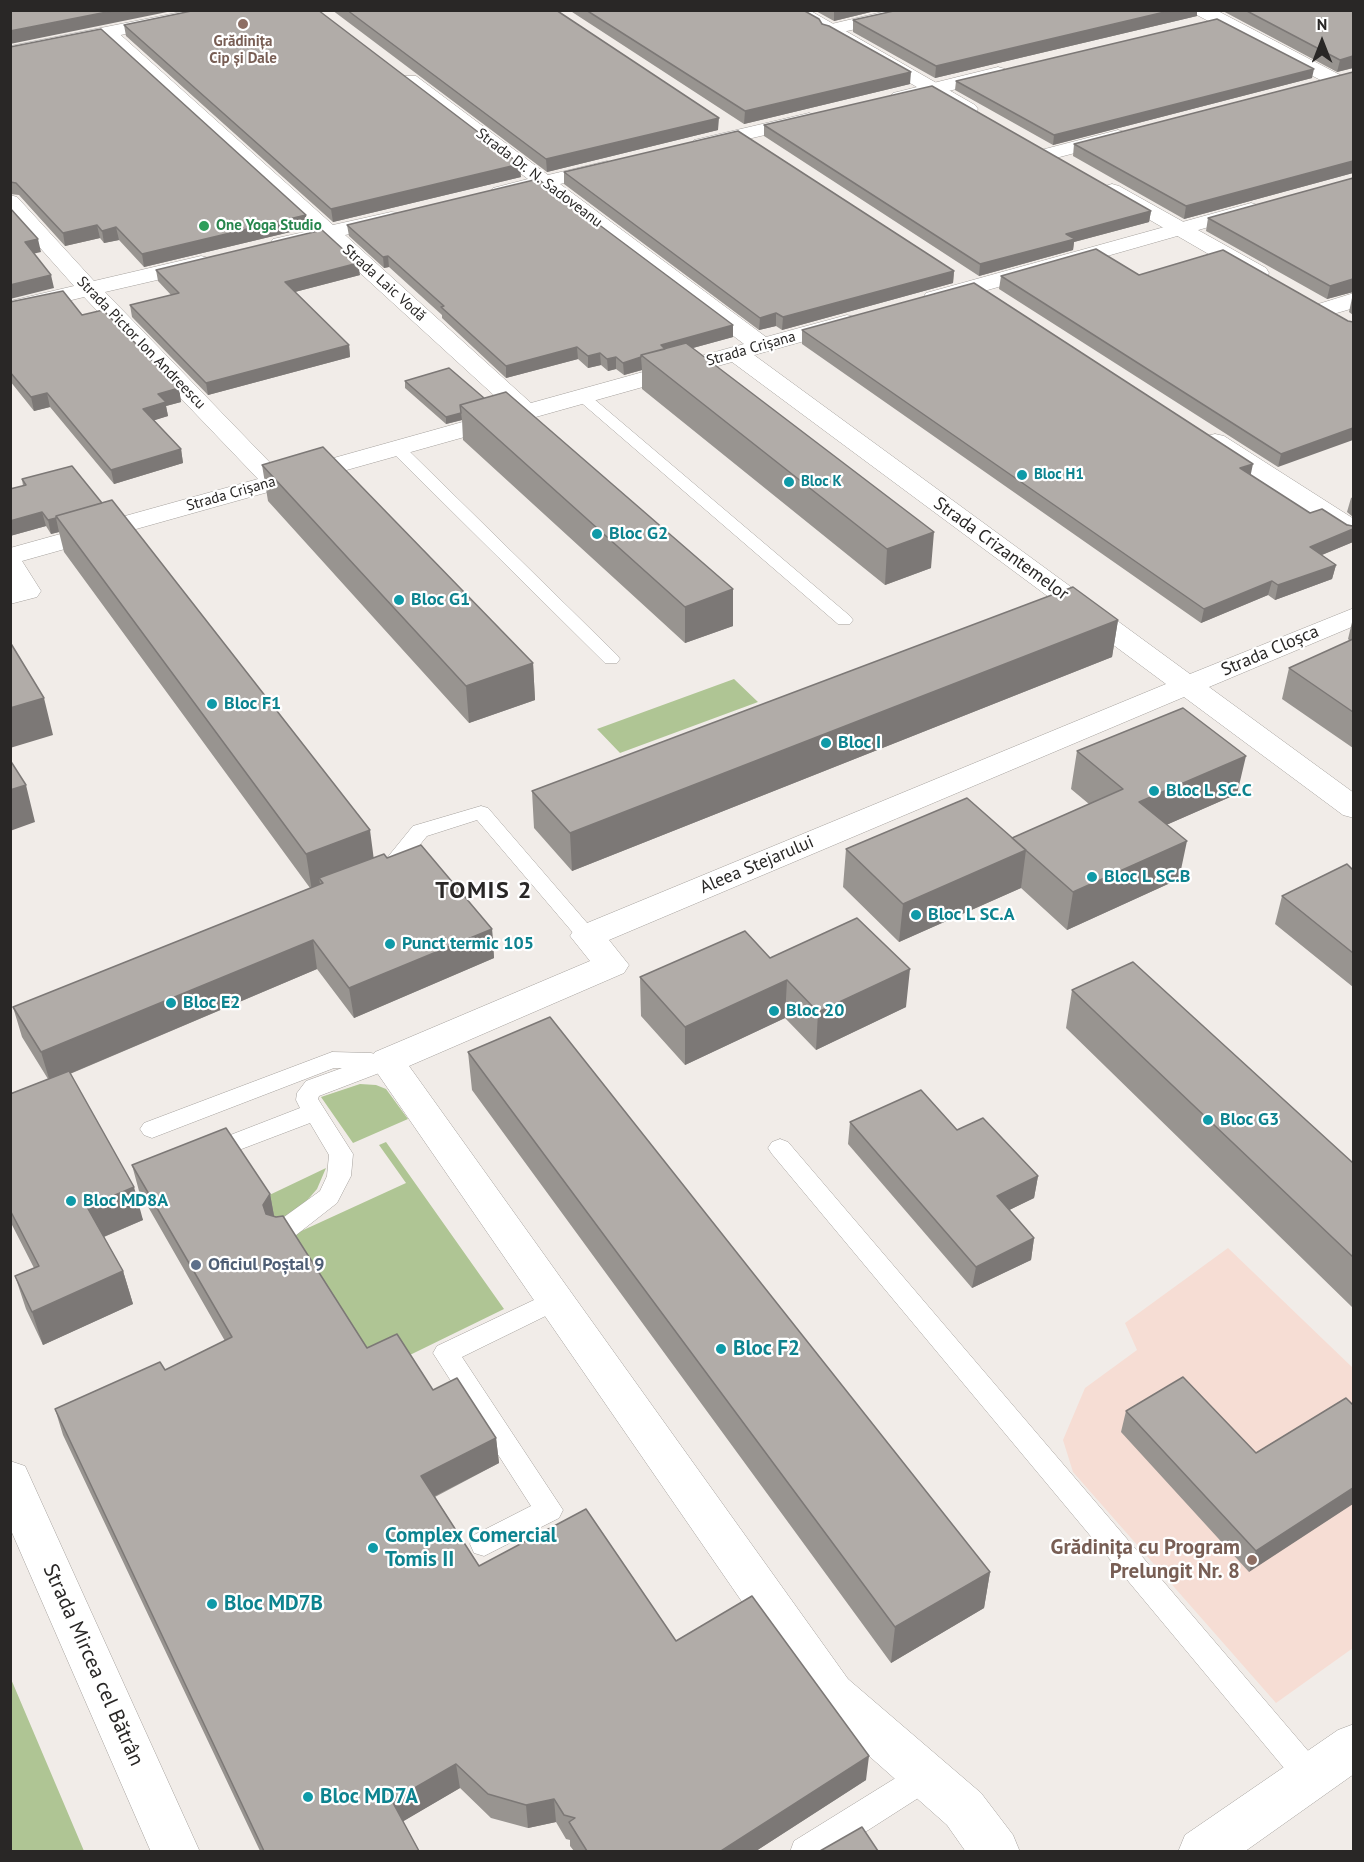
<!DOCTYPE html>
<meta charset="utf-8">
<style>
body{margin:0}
#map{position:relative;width:1364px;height:1862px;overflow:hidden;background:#f1ece8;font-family:"PT Sans",sans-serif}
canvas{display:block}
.frame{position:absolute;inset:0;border:12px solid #292726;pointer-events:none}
.north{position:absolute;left:1292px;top:12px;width:60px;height:60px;-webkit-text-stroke:4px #fff;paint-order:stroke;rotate:0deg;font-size:16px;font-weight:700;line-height:24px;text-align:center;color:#292726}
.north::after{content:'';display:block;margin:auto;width:21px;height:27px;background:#292726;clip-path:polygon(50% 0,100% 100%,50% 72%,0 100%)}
</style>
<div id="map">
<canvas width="1364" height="1862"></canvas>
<div class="frame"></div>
<div class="north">N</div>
</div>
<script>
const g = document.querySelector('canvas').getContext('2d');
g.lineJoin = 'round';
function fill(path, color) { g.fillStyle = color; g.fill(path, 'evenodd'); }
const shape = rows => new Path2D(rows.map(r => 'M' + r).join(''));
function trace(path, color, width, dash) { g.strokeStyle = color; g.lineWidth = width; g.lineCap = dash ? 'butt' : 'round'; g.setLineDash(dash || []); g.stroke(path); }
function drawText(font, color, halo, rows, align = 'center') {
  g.font = font + ' "PT Sans",sans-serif'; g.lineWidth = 4.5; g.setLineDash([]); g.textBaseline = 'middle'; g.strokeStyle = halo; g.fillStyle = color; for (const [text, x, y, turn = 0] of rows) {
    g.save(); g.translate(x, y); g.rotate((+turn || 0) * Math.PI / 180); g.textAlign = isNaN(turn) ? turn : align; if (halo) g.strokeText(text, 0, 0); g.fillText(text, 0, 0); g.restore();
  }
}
fill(shape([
 [1228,1248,1353,1368,1353,1648,1276,1703,1073,1472,1063,1440,1085,1388,1137,1350,1125,1323]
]), '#f6ddd4');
fill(shape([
 [734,679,758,702,620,753,597,729],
 [360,1084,376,1085,386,1089,408,1119,353,1143,321,1097],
 [386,1142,504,1309,371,1374,286,1238,406,1183,379,1145],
 [326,1168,317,1189,298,1211,279,1226,261,1199],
 [10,1679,11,1679,84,1851,11,1851]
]), '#afc594');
const lane = shape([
 [582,391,587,393,850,616,853,620,850,624,838,624,577,399,574,396,577,393,582,391],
 [397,443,403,445,617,655,620,659,617,663,605,663,391,451,389,448,397,443],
 [481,806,488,808,594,931,598,936,594,941,587,943,580,941,477,820,427,836,392,879,385,881,378,879,375,874,378,869,413,826,481,806],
 [332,1052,371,1053,379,1055,387,1053,395,1055,398,1061,395,1067,319,1096,318,1099,353,1154,351,1176,337,1203,291,1239,282,1241,273,1239,270,1232,273,1225,320,1191,327,1176,329,1155,310,1123,210,1161,202,1158,198,1152,202,1146,300,1108,296,1100,297,1093,306,1081,342,1068,334,1068,152,1138,144,1135,140,1129,144,1123,332,1052],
 [780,1139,788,1142,1321,1766,1325,1776,1321,1786,1310,1790,1299,1786,772,1154,768,1148,772,1142,780,1139],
 [555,1290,564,1293,567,1300,564,1307,462,1357,563,1510,559,1518,484,1556,474,1553,470,1544,474,1535,531,1506,433,1353,437,1346,555,1290],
 [926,1762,937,1766,941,1776,937,1786,834,1852,790,1852,794,1841,915,1766,926,1762]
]);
const street = shape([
 [891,10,926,10,923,14,829,35,823,34,820,30,823,26,891,10],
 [1192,10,1216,10,1342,76,1345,80,1342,84,1328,84,1195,14,1192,10],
 [108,28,114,29,333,225,391,212,399,213,402,218,399,223,345,235,531,403,744,344,540,189,500,198,493,196,490,192,493,188,528,179,402,84,399,80,402,76,416,76,548,175,607,161,614,163,617,167,614,171,560,184,766,337,847,315,855,317,859,322,855,327,754,355,1190,674,1354,608,1354,626,1209,687,1354,793,1354,818,1343,815,1184,697,609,940,629,965,624,973,409,1066,848,1679,981,1793,1013,1835,1020,1852,966,1852,947,1825,816,1709,369,1061,375,1052,590,961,570,936,575,928,1166,684,732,362,22,561,41,591,37,597,10,604,10,548,258,479,84,297,10,315,10,301,74,286,10,214,10,195,17,197,94,281,201,256,209,258,212,263,209,268,105,292,280,473,509,409,324,240,281,251,273,249,270,244,273,239,313,230,102,37,99,33,102,29,108,28],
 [998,67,1005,69,1007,73,1005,77,900,103,893,101,890,97,893,93,998,67],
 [809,113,816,115,819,119,816,123,701,150,694,148,691,144,694,140,809,113],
 [1118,130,1125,132,1128,136,1125,140,1048,160,1041,158,1038,154,1041,150,1118,130],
 [1251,203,1258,205,1262,209,1258,213,942,303,934,305,926,303,923,298,926,293,1251,203],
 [1354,293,1354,308,1323,317,1315,315,1312,310,1315,305,1354,293],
 [1215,434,1224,436,1354,519,1354,539,1345,537,1206,446,1203,441,1206,436,1215,434],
 [1354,1724,1354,1774,1244,1852,1178,1852,1185,1835,1338,1730,1354,1724]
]);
const secondary = shape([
 [191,10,230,10,221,15,10,57,10,46,191,10],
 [786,10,809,10,975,105,978,109,975,113,968,115,961,113,786,10],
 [1112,184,1119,186,1266,268,1269,273,1266,278,1258,280,1250,278,1105,194,1102,190,1105,186,1112,184],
 [10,1461,25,1466,200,1852,151,1852,10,1528,10,1461]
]);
trace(lane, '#a5a19d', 1);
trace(street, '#a5a19d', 1);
trace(secondary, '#a5a19d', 1);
fill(lane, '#fff');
fill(street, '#fff');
fill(secondary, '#fff');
fill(shape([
 [332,10,556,10,718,130,547,172],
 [569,10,803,10,910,84,744,124],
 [814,10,879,10,834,21],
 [1221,10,1353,10,1353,68,1337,72],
 [1197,16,935,78,853,32,853,20],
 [124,25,521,177,333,222,126,36],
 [10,47,307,228,144,267,119,240,104,243,100,238,65,246,19,195,10,194],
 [1353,72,1353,173,1184,219,1073,156,1074,144],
 [1312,78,1053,145,955,90,956,81],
 [764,125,1151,211,1149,222,1074,242,1073,250,979,276,764,136],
 [564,172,954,271,953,283,782,330,776,326,759,330,564,184],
 [1353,178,1353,292,1327,299,1206,231,1208,218],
 [347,225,733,325,733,337,693,348,931,568,885,585,642,389,642,370,624,375,616,369,608,371,601,365,588,368,578,359,506,378,442,318,442,315,389,267,384,268,349,236],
 [156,270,360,275,295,292,349,345,350,357,208,395,132,317,130,305,171,295,158,281],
 [1139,275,1348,321,1278,467,999,289,1001,276],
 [1352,298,1353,298,1353,315,1349,312],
 [10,302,82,315,179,388,181,402,166,406,168,416,154,420,181,449,183,463,114,484,50,407,34,411,10,381],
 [802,330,1250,475,1310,513,1353,526,1353,542,1322,555,1336,565,1332,579,1275,600,1268,595,1201,623,802,344],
 [449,368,733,626,685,643,463,440,462,420,446,424,405,388,405,381],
 [262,465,533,663,535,700,469,723,268,501],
 [22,479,374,858,387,858,492,929,494,958,354,1018,317,969,70,1074,143,1220,104,1237,123,1271,133,1304,43,1345,26,1309,15,1276,34,1268,10,1221,10,1094,48,1079,22,1037,13,1007,310,888,64,552,59,532,51,534,46,526,10,536,10,489,23,486],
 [1353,497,1353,517,1347,512,1351,498],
 [1353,618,1353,748,1282,699,1289,668,1350,641,1348,639],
 [1118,620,1112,657,572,871,534,828,532,791],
 [1077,751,1237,794,1166,825,1179,879,1067,930,1021,888,899,942,843,887,846,849,1012,838,1089,804,1071,789],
 [1353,870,1353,987,1275,924,1282,896],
 [770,958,906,1007,816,1050,785,1018,685,1065,641,1016,640,977],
 [1072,990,1353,1163,1353,1308,1066,1028],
 [468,1052,990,1572,984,1608,891,1663,472,1090],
 [850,1122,957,1130,1038,1176,1034,1198,1009,1210,1034,1238,1031,1260,972,1288,848,1144],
 [132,1165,270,1194,274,1216,367,1348,433,1390,496,1438,499,1463,435,1497,479,1566,676,1641,866,1780,756,1851,574,1851,570,1846,570,1840,566,1839,556,1822,528,1828,491,1818,460,1788,403,1821,419,1851,260,1851,63,1435,55,1409,165,1370,225,1341,139,1191],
 [1346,1398,1249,1572,1121,1432,1126,1411,1256,1453]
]), '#989490');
fill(shape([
 [117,10,177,10,10,44,10,31],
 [834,10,879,10,834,21],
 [1173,10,1197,10,1197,16,935,78,936,66],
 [1353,56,1353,68,1337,72,1340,60],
 [1314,69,1312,78,1053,145,1054,135],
 [911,72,910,84,744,124,745,111],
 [719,118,718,130,547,172,546,159],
 [1353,161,1353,173,1184,219,1186,206],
 [520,164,521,177,333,222,331,209],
 [1151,211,1149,222,1074,242,1073,250,979,276,980,264,1066,234],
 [306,215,307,228,144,267,142,254],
 [97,225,100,238,65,246,63,233],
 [116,227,119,240,104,243,102,231],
 [38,239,41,252,28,255,25,242],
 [388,256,389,267,384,268,383,257],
 [358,263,360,275,287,294,285,282],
 [954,271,953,283,782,330,783,317],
 [51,275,54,288,10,299,10,285],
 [1353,279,1353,292,1327,299,1330,286],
 [776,313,776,326,759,330,760,318],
 [733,325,733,337,667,355,661,345],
 [349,345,350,357,208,395,206,383],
 [577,347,578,359,506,378,506,366],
 [600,353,601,365,588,368,588,356],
 [616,357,616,369,608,371,607,359],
 [641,357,642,370,624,375,623,363],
 [179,388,181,402,166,406,168,416,146,423,143,409,158,394],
 [47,393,50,407,34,411,31,397],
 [461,413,462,420,446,424,446,417],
 [1353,428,1353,440,1278,467,1281,454],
 [181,449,183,463,114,484,111,470],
 [1253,464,1250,478,1240,468],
 [42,512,46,526,10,536,10,521],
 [56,518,59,532,51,534,48,520],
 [1353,529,1353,542,1307,561,1310,547],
 [934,532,931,568,885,585,887,549],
 [1336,565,1332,579,1275,600,1278,585],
 [1272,581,1268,595,1201,623,1204,609],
 [733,589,733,626,685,643,685,607],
 [1118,620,1112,657,572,871,570,833],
 [533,663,535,700,469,723,466,686],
 [44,698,53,735,10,748,10,708],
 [1246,756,1237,794,1132,840,1139,802],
 [26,785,35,822,10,831,10,790],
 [370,830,375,868,323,883,319,878,321,888,312,891,306,854],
 [1187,841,1179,879,1067,930,1073,892],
 [1026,850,1021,888,899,942,903,904],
 [492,929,494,958,354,1018,349,988],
 [313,940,317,969,50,1082,41,1052],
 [910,969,906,1007,816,1050,818,1012],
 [787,980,785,1018,685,1065,685,1027],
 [1038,1176,1034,1198,993,1218,997,1196],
 [134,1187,143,1220,96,1240,87,1207],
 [270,1194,275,1221,268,1231,263,1205],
 [1034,1238,1031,1260,972,1288,976,1267],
 [123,1271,133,1304,43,1345,32,1312],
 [496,1438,499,1463,425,1501,421,1476],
 [1353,1488,1353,1504,1249,1572,1256,1551],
 [990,1572,984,1608,891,1663,895,1627],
 [869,1756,866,1780,756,1851,721,1851],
 [456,1764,460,1788,397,1825,392,1801],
 [554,1799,556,1822,528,1828,526,1805]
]), '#7c7876');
const building = shape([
 [10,10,117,10,10,31,10,10],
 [196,10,318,10,520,164,331,209,124,25,196,10],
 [347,10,556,10,719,118,546,159,347,10],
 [586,10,803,10,819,19,822,24,829,26,911,72,745,111,586,10],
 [898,10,1173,10,936,66,853,20,898,10],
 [1245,10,1353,10,1353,56,1340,60,1245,10],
 [1217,19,1314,69,1054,135,956,81,1217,19],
 [101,29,306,215,142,254,116,227,102,231,97,225,63,233,16,183,10,182,10,47,101,29],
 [1353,72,1353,161,1186,206,1074,144,1353,72],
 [932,86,1151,211,1066,234,1075,239,980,264,764,125,932,86],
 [738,131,954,271,783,317,776,313,760,318,564,172,738,131],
 [1353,178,1353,279,1330,286,1208,218,1353,178],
 [538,179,733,325,661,345,665,349,641,355,641,357,623,363,616,357,607,359,600,353,588,356,577,347,506,366,441,307,444,306,388,256,383,257,347,225,538,179],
 [10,208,38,239,25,242,51,275,10,285,10,208],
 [322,230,358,263,285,282,349,345,206,383,130,305,179,293,156,270,322,230],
 [1096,249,1139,275,1223,250,1348,321,1353,322,1353,428,1281,454,1001,276,1096,249],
 [974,283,1253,464,1240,468,1310,513,1322,509,1347,525,1353,526,1353,529,1310,547,1336,565,1278,585,1272,581,1204,609,802,330,974,283],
 [63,291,82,315,103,310,179,388,158,394,166,402,143,409,181,449,111,470,47,393,31,397,10,372,10,302,63,291],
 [686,343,934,532,887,549,641,355,686,343],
 [449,368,484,398,460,405,461,413,446,417,405,381,449,368],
 [506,392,733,589,685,607,460,405,506,392],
 [323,447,533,663,466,686,262,465,323,447],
 [72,466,102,503,56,516,56,518,48,520,42,512,10,521,10,489,26,485,22,479,72,466],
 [112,500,370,830,306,854,56,516,112,500],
 [1073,587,1118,620,570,833,532,791,1073,587],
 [1353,639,1353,712,1289,668,1353,639],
 [10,642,44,698,10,708,10,642],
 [1183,708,1246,756,1139,802,1187,841,1073,892,1012,838,1123,789,1077,751,1183,708],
 [10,760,26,785,10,790,10,760],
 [967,798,1026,850,903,904,846,849,967,798],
 [421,845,492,929,349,988,313,940,41,1052,13,1007,323,883,319,878,384,854,387,858,421,845],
 [1347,864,1353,870,1353,953,1282,896,1347,864],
 [857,918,910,969,818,1012,787,980,685,1027,640,977,745,931,770,958,857,918],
 [1133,962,1353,1163,1353,1257,1072,990,1133,962],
 [550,1017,990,1572,895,1627,468,1052,550,1017],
 [69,1071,134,1187,87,1207,123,1271,32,1312,15,1276,39,1266,10,1210,10,1094,69,1071],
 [921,1090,957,1130,983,1118,1038,1176,997,1196,1034,1238,976,1267,850,1122,921,1090],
 [226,1128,270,1194,263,1205,266,1214,276,1217,283,1216,367,1348,397,1334,433,1390,457,1378,496,1438,421,1476,479,1566,586,1509,676,1641,752,1596,869,1756,721,1851,587,1851,569,1822,575,1818,564,1815,554,1799,526,1805,488,1794,456,1764,392,1801,419,1851,264,1851,55,1409,160,1362,165,1370,232,1337,132,1165,226,1128],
 [1183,1377,1256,1453,1346,1398,1353,1405,1353,1488,1256,1551,1126,1411,1183,1377],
 [862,1827,878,1851,820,1851,862,1827]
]);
fill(building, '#b1aca8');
trace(building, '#7c7876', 1.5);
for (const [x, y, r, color] of [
 [243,24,6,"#8d6e63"],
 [204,226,6,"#2e9e5b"],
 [1022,475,6,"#0f9aa8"],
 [789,482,6,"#0f9aa8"],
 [597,534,6,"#0f9aa8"],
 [399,600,6,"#0f9aa8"],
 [212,704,6,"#0f9aa8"],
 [826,743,6,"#0f9aa8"],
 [1154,791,6,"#0f9aa8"],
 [1092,877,6,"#0f9aa8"],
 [916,915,6,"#0f9aa8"],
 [390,944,6,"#0f9aa8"],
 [171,1003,6,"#0f9aa8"],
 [774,1011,6,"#0f9aa8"],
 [1208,1120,6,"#0f9aa8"],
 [71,1201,6,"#0f9aa8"],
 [196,1265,6,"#5c6f8a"],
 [721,1349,6,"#0f9aa8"],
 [373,1548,6,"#0f9aa8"],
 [1252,1560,6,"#8d6e63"],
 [212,1604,6,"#0f9aa8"],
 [308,1797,6,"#0f9aa8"]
]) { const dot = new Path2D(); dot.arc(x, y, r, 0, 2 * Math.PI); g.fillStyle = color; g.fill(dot); trace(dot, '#fff', 2); }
drawText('bold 15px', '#785e54', '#fff', [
 ["Grădinița",243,42],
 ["Cip și Dale",243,59]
]);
drawText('15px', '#292726', '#fff', [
 ["Strada Dr. N. Sadoveanu",539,178,37],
 ["Strada Laic Vodă",384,283,42],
 ["Strada Pictor Ion Andreescu",141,343,46],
 ["Strada Crișana",751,349,-16],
 ["Strada Crișana",231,494,-16]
]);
drawText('bold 15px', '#27864d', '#fff', [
 ["One Yoga Studio",216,226]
], 'left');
drawText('bold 15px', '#0d838f', '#fff', [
 ["Bloc H1",1034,475],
 ["Bloc K",801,482]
], 'left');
drawText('bold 18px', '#0d838f', '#fff', [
 ["Bloc G2",609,534],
 ["Bloc G1",411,600],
 ["Bloc F1",224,704],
 ["Bloc I",838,743],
 ["Bloc L SC.C",1166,791],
 ["Bloc L SC.B",1104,877],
 ["Bloc L SC.A",928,915],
 ["Punct termic 105",402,944],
 ["Bloc E2",183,1003],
 ["Bloc 20",786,1011],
 ["Bloc G3",1220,1120],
 ["Bloc MD8A",83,1201]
], 'left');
drawText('18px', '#292726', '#fff', [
 ["Strada Crizantemelor",1001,549,36],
 ["Strada Cloșca",1270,651,-23],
 ["Aleea Stejarului",757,865,-23]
]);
drawText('bold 18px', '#4e5e75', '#fff', [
 ["Oficiul Poștal 9",208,1265]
], 'left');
drawText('bold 21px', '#0d838f', '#fff', [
 ["Bloc F2",733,1349],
 ["Complex Comercial",385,1536],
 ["Tomis II",385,1560],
 ["Bloc MD7B",224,1604],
 ["Bloc MD7A",320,1797]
], 'left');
drawText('bold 21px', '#785e54', '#fff', [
 ["Grădinița cu Program",1240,1548],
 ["Prelungit Nr. 8",1240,1572]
], 'right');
drawText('21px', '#292726', '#fff', [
 ["Strada Mircea cel Bătrân",93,1665,66]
]);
g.letterSpacing = '1.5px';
drawText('bold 24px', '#292726', '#fff', [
 ["TOMIS 2",484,891]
]);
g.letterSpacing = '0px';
</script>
